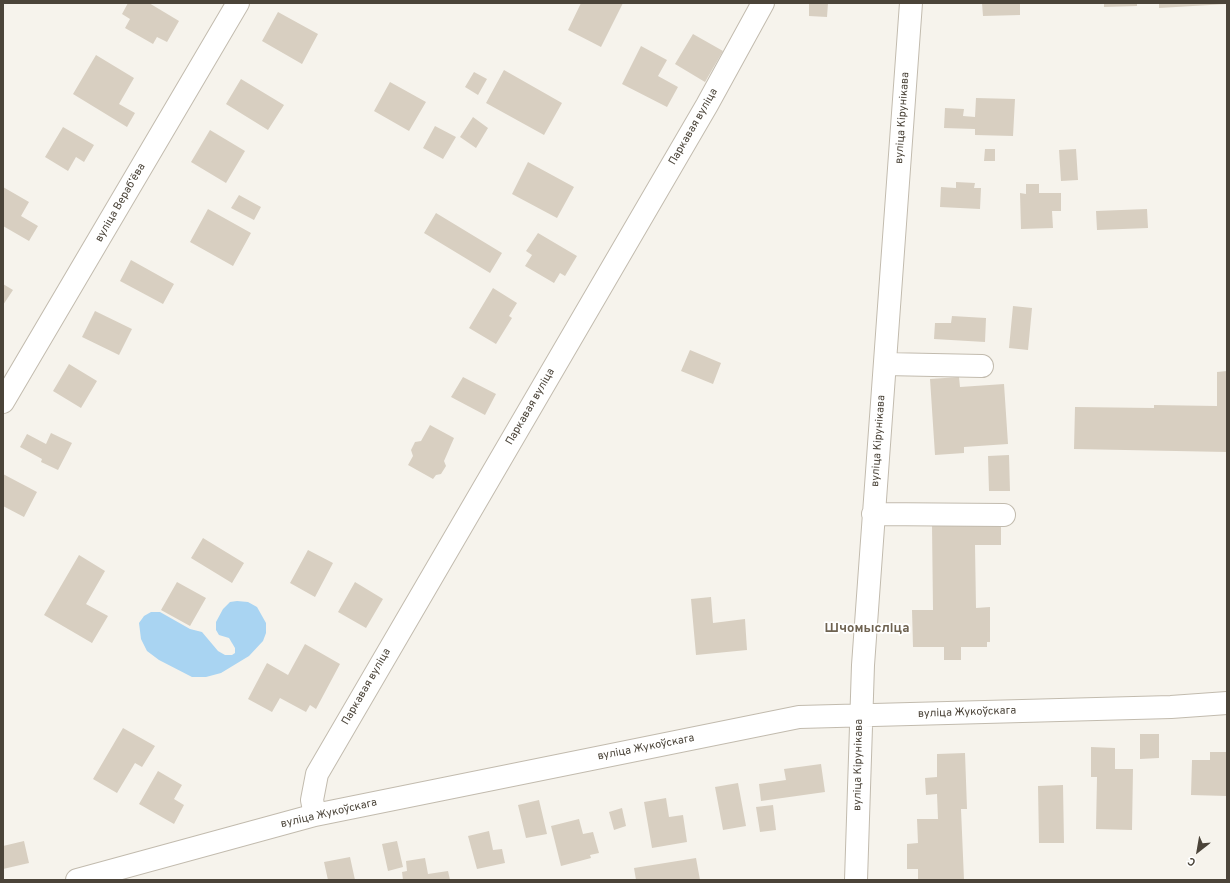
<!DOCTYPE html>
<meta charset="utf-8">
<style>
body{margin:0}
#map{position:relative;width:1230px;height:883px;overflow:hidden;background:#f6f3ec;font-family:Overpass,sans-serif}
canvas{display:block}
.frame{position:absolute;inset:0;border:4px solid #4b4439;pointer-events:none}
.north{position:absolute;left:1178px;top:831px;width:40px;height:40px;-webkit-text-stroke:3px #fff;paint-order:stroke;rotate:211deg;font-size:11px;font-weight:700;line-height:16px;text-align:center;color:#4b4439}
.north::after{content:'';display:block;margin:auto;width:14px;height:18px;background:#4b4439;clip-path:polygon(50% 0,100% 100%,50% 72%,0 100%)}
</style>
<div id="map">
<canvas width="1230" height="883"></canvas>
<div class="frame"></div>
<div class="north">С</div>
</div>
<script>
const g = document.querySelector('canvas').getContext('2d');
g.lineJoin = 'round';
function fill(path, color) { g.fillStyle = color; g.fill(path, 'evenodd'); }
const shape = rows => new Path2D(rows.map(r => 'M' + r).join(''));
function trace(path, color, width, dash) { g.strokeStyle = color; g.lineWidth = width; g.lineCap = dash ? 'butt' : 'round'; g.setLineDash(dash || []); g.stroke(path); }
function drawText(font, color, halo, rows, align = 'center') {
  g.font = font + ' Overpass,sans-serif'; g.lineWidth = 3.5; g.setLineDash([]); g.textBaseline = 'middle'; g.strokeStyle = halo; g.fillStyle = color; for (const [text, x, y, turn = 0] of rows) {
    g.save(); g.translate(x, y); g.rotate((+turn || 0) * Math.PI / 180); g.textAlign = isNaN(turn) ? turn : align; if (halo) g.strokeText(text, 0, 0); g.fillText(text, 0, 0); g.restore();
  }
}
fill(shape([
 [237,601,248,602,257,607,266,623,266,633,263,641,249,656,221,673,206,677,192,677,159,660,147,651,141,639,139,623,144,616,151,612,160,612,190,629,202,632,218,651,225,655,232,655,235,653,235,648,229,638,219,635,216,630,216,622,223,609,230,602]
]), '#a9d4f2');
fill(shape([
 [128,3,149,3,179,21,167,42,157,37,153,44,125,28,130,19,122,14],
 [581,3,623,3,601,47,568,30],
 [809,3,828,3,827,17,809,16],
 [982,3,1020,3,1020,15,983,16],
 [1104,3,1137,3,1137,6,1104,7],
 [1159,3,1227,3,1227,4,1159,8],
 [278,12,318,34,302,64,262,41],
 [693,34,723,51,705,82,675,64],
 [641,46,667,60,658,76,678,87,667,107,622,84],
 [96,55,134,78,119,104,135,113,127,127,73,94],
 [504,70,562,103,544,135,486,103],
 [474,72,487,79,478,95,465,87],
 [241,79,284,105,268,130,226,104],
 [390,82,426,102,409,131,374,111],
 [976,98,1015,99,1013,136,975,135,975,129,944,128,945,108,964,109,963,116,975,117],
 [473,117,488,128,476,148,460,137],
 [435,126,456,137,443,159,423,148],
 [63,127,94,145,84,162,76,157,68,171,45,157],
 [210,130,245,151,226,183,191,162],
 [985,149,995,149,995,161,984,161],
 [1076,149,1078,180,1061,181,1059,150],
 [528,162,574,187,557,218,512,194],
 [956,182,975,183,974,188,981,188,980,209,940,207,941,187,956,188],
 [1026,184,1039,184,1039,193,1061,193,1061,211,1052,211,1053,228,1021,229,1020,193,1026,194],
 [3,187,29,202,21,216,38,226,29,241,3,226],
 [239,195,261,207,254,220,231,208],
 [208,209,251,233,233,266,190,242],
 [1147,209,1148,228,1097,230,1096,211],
 [436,213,502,253,490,273,424,233],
 [538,233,577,256,565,276,560,273,554,283,525,266,532,255,526,251],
 [131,260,174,284,163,304,120,281],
 [3,284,13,290,3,305],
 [493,288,517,303,509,316,512,318,496,344,469,328],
 [1013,306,1032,308,1028,350,1009,348],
 [95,311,132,329,119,355,82,337],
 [952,316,986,318,985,342,934,339,935,323,951,323],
 [690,350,721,363,713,384,681,371],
 [69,364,97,381,81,408,53,391],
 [1227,371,1227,452,1074,449,1075,407,1154,408,1154,405,1217,406,1217,372],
 [463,377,496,394,485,415,451,397],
 [959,377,960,387,1004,384,1008,444,964,447,964,453,935,455,930,379],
 [430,425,454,438,444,461,446,466,441,474,436,475,433,479,408,465,413,456,411,450,415,442,421,441],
 [51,433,72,443,58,470,41,462,42,459,20,447,27,434,46,444],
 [1009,455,1010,491,989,491,988,456],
 [3,474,37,492,24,517,3,506],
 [1001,524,1001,545,975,545,976,608,990,607,990,642,987,642,987,647,961,647,961,660,944,660,944,647,913,647,912,610,933,610,932,525],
 [203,538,244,563,232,583,191,558],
 [308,550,333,563,315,597,290,583],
 [79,555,105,571,86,604,108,616,92,643,44,615],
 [177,582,206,598,190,626,161,610],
 [355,582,383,599,366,628,338,612],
 [711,597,713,623,745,619,747,650,696,655,691,599],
 [305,644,340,664,316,709,310,705,306,712,280,698,272,712,248,699,267,663,288,675],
 [123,728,155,746,142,767,135,763,117,793,93,779],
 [1140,734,1159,734,1159,758,1140,759],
 [1091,747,1115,748,1115,769,1133,769,1132,830,1096,829,1097,777,1091,777],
 [1210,752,1227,752,1227,796,1191,795,1192,760,1210,760],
 [965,753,967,809,961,809,964,880,918,880,918,869,907,869,907,844,918,843,917,819,938,819,937,794,926,795,925,778,937,777,937,754],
 [821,764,825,792,761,801,759,784,786,780,784,769],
 [158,771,182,785,174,799,184,805,174,824,139,804],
 [738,783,746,826,723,830,715,787],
 [1063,785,1064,843,1039,843,1038,786],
 [666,798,669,817,683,815,687,842,652,848,644,802],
 [539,800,547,834,526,838,518,805],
 [773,805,776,830,760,832,756,807],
 [622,808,626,826,614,830,609,812],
 [579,819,583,834,593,832,599,853,590,855,591,858,561,866,551,826],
 [489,831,493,850,502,849,505,863,477,869,468,836],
 [24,841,29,863,3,869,3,846],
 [397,841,403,867,388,871,382,844],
 [350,857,355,880,328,880,324,862],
 [425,858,428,874,448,871,450,880,403,880,402,872,407,871,406,861],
 [696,858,700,880,636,880,634,868]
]), '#d8cfc1');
const minor = shape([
 [885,364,982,366],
 [3,402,238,3],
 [873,514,1004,515],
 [315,815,312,800,317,774,707,105,763,3],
 [77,880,315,815,799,717,1171,707,1227,703],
 [856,880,863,665,911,3]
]);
trace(minor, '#c2bbae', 24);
trace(minor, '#fff', 22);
drawText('11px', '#4b4439', '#fff', [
 ["вуліца Кірунікава",903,118,-86],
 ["Паркавая вуліца",694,127,-60],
 ["вуліца Верабʼёва",121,203,-60],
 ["Паркавая вуліца",531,407,-60],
 ["вуліца Кірунікава",879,441,-86],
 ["Паркавая вуліца",367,687,-60],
 ["вуліца Жукоўскага",967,713,-2],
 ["вуліца Жукоўскага",646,748,-11],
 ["вуліца Кірунікава",859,765,-89],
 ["вуліца Жукоўскага",329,814,-13]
]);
drawText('bold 13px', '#6e6250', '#fff', [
 ["Шчомысліца",867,629]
]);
</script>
